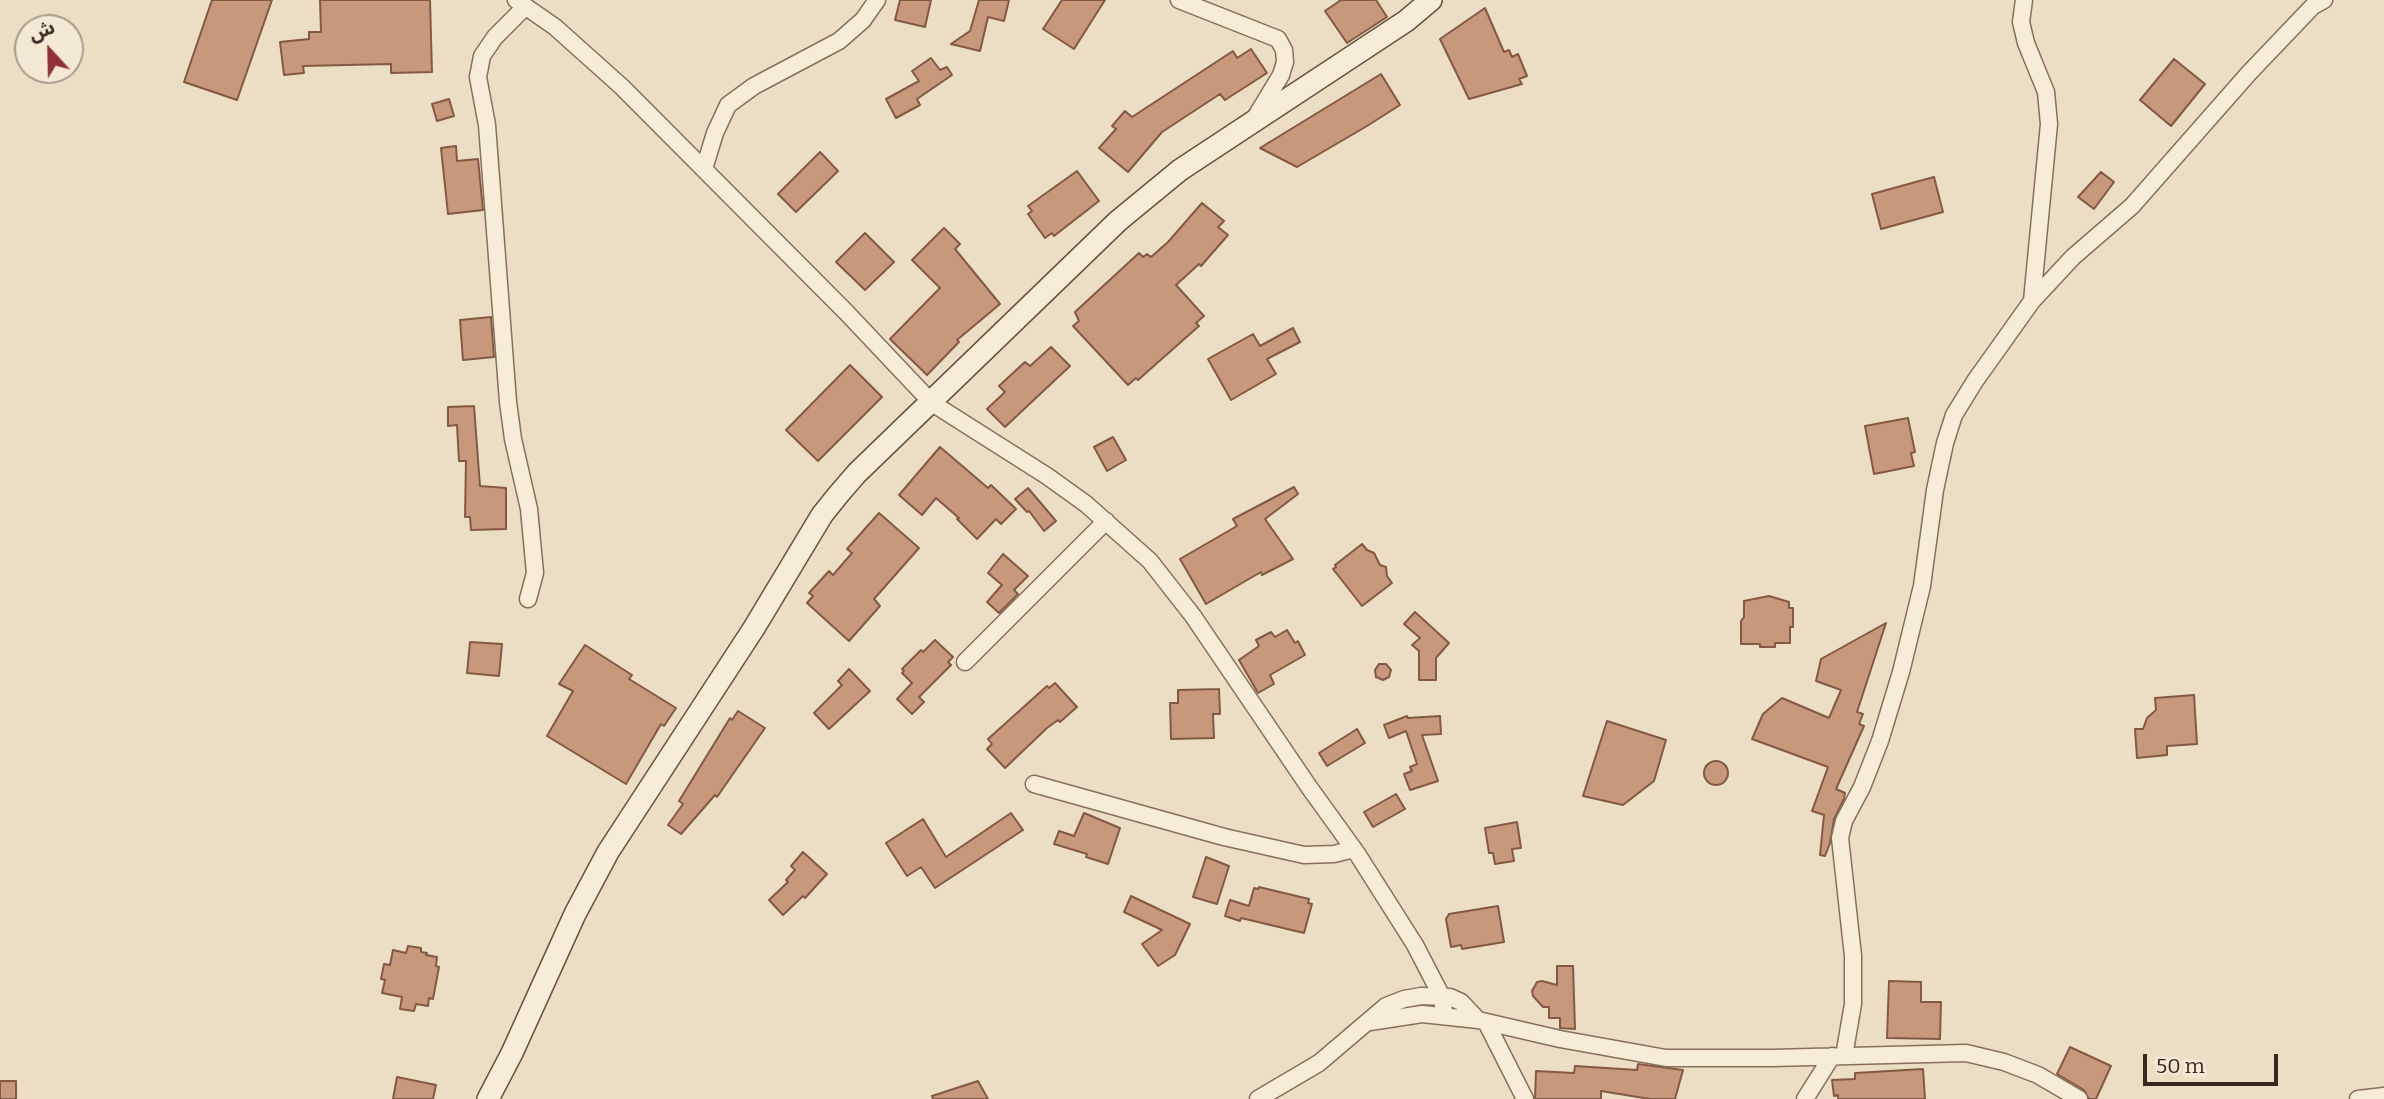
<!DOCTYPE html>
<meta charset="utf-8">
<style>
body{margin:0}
#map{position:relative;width:2384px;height:1099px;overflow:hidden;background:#ecdec5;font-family:Bitter,"Noto Sans Arabic",serif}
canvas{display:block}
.north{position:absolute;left:14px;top:14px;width:70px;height:70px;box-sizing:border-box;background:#f4e9d4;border:2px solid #a89c8c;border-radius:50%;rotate:338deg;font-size:19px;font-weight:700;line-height:28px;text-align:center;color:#37291f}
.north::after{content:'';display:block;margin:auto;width:24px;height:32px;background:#922f35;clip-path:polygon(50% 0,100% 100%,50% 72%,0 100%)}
.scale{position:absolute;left:2143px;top:1054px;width:135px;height:32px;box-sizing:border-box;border:4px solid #37291f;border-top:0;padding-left:9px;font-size:21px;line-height:24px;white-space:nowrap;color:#37291f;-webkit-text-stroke:5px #f4e9d4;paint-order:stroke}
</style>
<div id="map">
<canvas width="2384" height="1099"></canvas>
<div class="north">ش</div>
<div class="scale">50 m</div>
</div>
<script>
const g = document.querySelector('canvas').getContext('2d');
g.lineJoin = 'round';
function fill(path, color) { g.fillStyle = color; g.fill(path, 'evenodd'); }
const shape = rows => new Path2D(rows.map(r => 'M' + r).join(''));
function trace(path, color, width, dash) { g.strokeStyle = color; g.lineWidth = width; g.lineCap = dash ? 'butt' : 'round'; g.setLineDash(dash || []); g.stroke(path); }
const building = shape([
 [212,0,272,0,237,100,184,82,212,0],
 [320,0,430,0,432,72,391,73,391,64,303,66,304,73,284,75,280,42,309,39,309,32,321,32,320,0],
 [900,0,931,0,925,27,895,20,900,0],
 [979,0,1009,0,1004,21,988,17,980,51,951,44,970,31,979,0],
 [1062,0,1105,0,1074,49,1043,29,1062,0],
 [1341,0,1376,0,1387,17,1347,43,1325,11,1341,0],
 [1485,8,1504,52,1509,50,1512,57,1518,54,1527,76,1519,79,1522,84,1469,99,1440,39,1485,8],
 [1251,49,1267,73,1225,100,1220,94,1162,132,1128,172,1099,148,1116,129,1112,126,1125,111,1132,117,1233,51,1237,58,1251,49],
 [931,58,940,70,947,67,952,75,917,99,920,105,896,118,886,99,919,81,912,71,931,58],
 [2174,59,2205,84,2171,126,2140,100,2174,59],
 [1381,74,1400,105,1367,126,1297,167,1260,148,1381,74],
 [449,99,454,116,437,121,432,104,449,99],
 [456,146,457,161,478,159,483,210,448,214,441,148,456,146],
 [820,152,838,171,796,212,778,194,820,152],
 [1077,171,1099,201,1054,236,1052,233,1045,238,1028,214,1032,211,1028,206,1077,171],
 [2101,172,2114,182,2094,209,2078,197,2101,172],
 [1934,177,1943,212,1881,229,1872,194,1934,177],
 [1202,203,1224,221,1218,227,1228,235,1201,266,1199,264,1176,285,1204,316,1196,323,1199,326,1138,380,1136,378,1128,385,1073,326,1079,321,1075,312,1139,253,1143,257,1147,254,1151,257,1168,242,1202,203],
 [944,228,960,244,955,249,1000,304,957,340,959,342,927,375,890,339,940,288,912,260,944,228],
 [865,233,894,262,865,290,836,262,865,233],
 [491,317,494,357,463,360,460,320,491,317],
 [1293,328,1300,342,1267,359,1276,374,1231,400,1208,359,1253,334,1260,346,1293,328],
 [1051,347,1070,366,1005,427,987,409,1005,392,999,386,1025,362,1030,366,1051,347],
 [850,365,882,397,818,461,786,430,850,365],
 [474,406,480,486,506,488,506,529,471,530,470,517,465,517,466,461,459,461,457,425,448,426,448,407,474,406],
 [1908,418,1915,452,1911,453,1914,466,1874,474,1865,426,1908,418],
 [1113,437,1126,460,1107,471,1094,447,1113,437],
 [940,447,988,488,991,485,1016,509,1001,524,996,519,977,539,957,519,959,518,936,498,922,515,899,495,940,447],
 [1294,487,1298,494,1265,519,1293,559,1262,575,1261,572,1206,604,1180,559,1237,526,1233,519,1294,487],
 [1028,488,1056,521,1044,531,1029,511,1027,512,1015,499,1028,488],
 [879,513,919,548,874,599,880,606,849,641,807,603,813,596,809,593,829,571,833,575,852,553,847,549,879,513],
 [1362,544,1367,550,1374,553,1380,565,1386,567,1387,576,1392,583,1362,606,1333,569,1336,567,1335,565,1362,544],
 [1003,554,1028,576,1014,590,1018,594,999,613,987,602,1002,585,988,573,1003,554],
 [1769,596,1789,602,1789,608,1793,608,1793,627,1790,627,1790,643,1775,643,1775,647,1760,647,1760,644,1741,644,1741,621,1744,617,1744,601,1769,596],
 [1415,612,1449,643,1436,658,1436,680,1419,680,1419,651,1412,645,1420,638,1404,624,1415,612],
 [1886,623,1857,712,1863,714,1859,724,1864,726,1836,789,1845,793,1844,799,1834,819,1830,843,1825,856,1820,855,1824,815,1812,811,1828,767,1752,739,1763,714,1782,698,1829,718,1841,690,1816,681,1821,659,1886,623],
 [1287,630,1295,643,1298,641,1305,655,1270,675,1274,684,1258,693,1239,660,1259,646,1256,640,1271,632,1275,637,1287,630],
 [935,640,953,657,948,662,951,665,919,697,924,702,912,714,897,699,912,683,902,673,904,671,902,669,921,650,923,652,935,640],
 [470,642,502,644,499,676,467,673,470,642],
 [585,645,632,675,629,679,676,708,664,726,661,724,626,784,547,736,573,691,559,684,585,645],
 [1379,664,1386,664,1391,670,1389,677,1383,680,1376,677,1375,670,1379,664],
 [849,669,870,691,829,729,814,713,842,685,838,681,849,669],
 [1055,683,1077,707,1060,722,1058,720,1047,728,1005,768,987,749,992,744,988,739,1047,686,1049,688,1055,683],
 [1219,689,1220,714,1213,714,1214,738,1171,739,1170,703,1178,703,1178,690,1219,689],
 [2194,695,2197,744,2167,746,2167,755,2137,758,2135,729,2143,729,2147,718,2156,710,2155,698,2194,695],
 [738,711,765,728,717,797,715,795,681,834,668,825,683,804,679,801,730,718,732,720,738,711],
 [1407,716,1408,718,1440,716,1441,734,1422,735,1438,781,1410,790,1404,774,1412,771,1410,767,1417,764,1406,731,1389,738,1384,725,1407,716],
 [1607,721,1666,740,1654,781,1623,805,1583,796,1607,721],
 [1357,729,1365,743,1327,766,1319,753,1357,729],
 '1704 773a12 12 0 1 1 24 0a12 12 0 1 1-24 0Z',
 [1396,794,1405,809,1373,827,1364,812,1396,794],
 [1011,813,1023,830,935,888,921,867,907,876,886,843,923,819,946,857,1011,813],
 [1084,813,1120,828,1108,864,1086,857,1087,854,1054,844,1059,831,1074,836,1084,813],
 [1517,822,1521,848,1512,849,1514,861,1495,864,1493,853,1489,853,1485,828,1517,822],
 [803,852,827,874,805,898,803,896,783,915,769,900,788,882,786,880,795,870,791,866,803,852],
 [1206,857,1229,866,1217,904,1193,897,1206,857],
 [1259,887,1309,899,1308,903,1312,904,1304,933,1241,918,1240,921,1225,916,1230,900,1249,906,1254,888,1258,889,1259,887],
 [1131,896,1190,924,1175,955,1158,966,1142,944,1162,930,1124,912,1131,896],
 [1498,906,1504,942,1462,949,1461,945,1451,947,1446,919,1449,914,1498,906],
 [408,946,421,948,421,952,427,953,426,955,437,957,436,966,439,967,433,999,429,998,428,1006,416,1004,414,1011,400,1009,402,997,382,993,385,980,381,979,384,964,390,965,393,950,406,953,408,946],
 [1557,966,1573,966,1575,1029,1560,1028,1560,1018,1549,1018,1549,1007,1543,1007,1533,996,1532,991,1537,982,1542,981,1557,985,1557,966],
 [1889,981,1921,982,1921,1002,1941,1002,1940,1039,1887,1038,1889,981],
 [2070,1047,2111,1066,2096,1099,2089,1099,2084,1090,2057,1074,2070,1047],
 [1638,1064,1683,1070,1675,1099,1650,1099,1601,1091,1601,1099,1535,1099,1536,1071,1574,1073,1575,1066,1637,1070,1638,1064],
 [1923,1069,1925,1099,1838,1099,1838,1095,1834,1096,1832,1080,1855,1079,1855,1073,1923,1069],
 [397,1077,436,1085,433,1099,393,1099,397,1077],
 [0,1081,16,1081,16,1099,0,1099,0,1081],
 [978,1081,988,1099,933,1099,932,1096,978,1081]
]);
fill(building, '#c8987d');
trace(building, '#845943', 2);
const minor = shape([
 [516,0,555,27,622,87,846,312,932,403,1047,476,1086,504,1150,561,1193,616,1309,787,1358,855,1415,945,1441,995,1445,1016],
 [1179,0,1278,39,1284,50,1285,62,1281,75,1255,118],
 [2024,0,2021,22,2026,43,2046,92,2049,124,2032,301],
 [525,7,495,37,482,56,478,77,487,125,508,402,513,439,529,509,535,573,528,599],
 [704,169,715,133,728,105,754,86,839,41,863,20,877,0],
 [965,662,1106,521],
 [1034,784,1224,837,1304,855,1334,854,1354,849],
 [1370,1022,1422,1014,1478,1020,1560,1039,1666,1058,1772,1058,1966,1053,2004,1062,2038,1075,2079,1099],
 [1486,1022,1525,1099],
 [1844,1056,1853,1004,1853,956,1840,838,1844,821,1862,787,1880,741,1901,672,1922,586,1935,490,1945,443,1954,415,1975,381,2032,301,2073,257,2132,206,2249,73,2313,6,2324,0],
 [1258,1099,1319,1063,1386,1006,1404,999,1421,996,1450,997,1461,1002,1478,1020],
 [1805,1099,1832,1056],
 [2358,1099,2384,1096]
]);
const secondary = shape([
 [488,1099,512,1053,575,914,608,852,754,628,822,515,838,495,857,473,1118,221,1180,170,1406,21,1431,0]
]);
trace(minor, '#86705c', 19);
trace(secondary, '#68513f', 24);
trace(minor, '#f7ecd8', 16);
trace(secondary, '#f7ecd8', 21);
</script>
